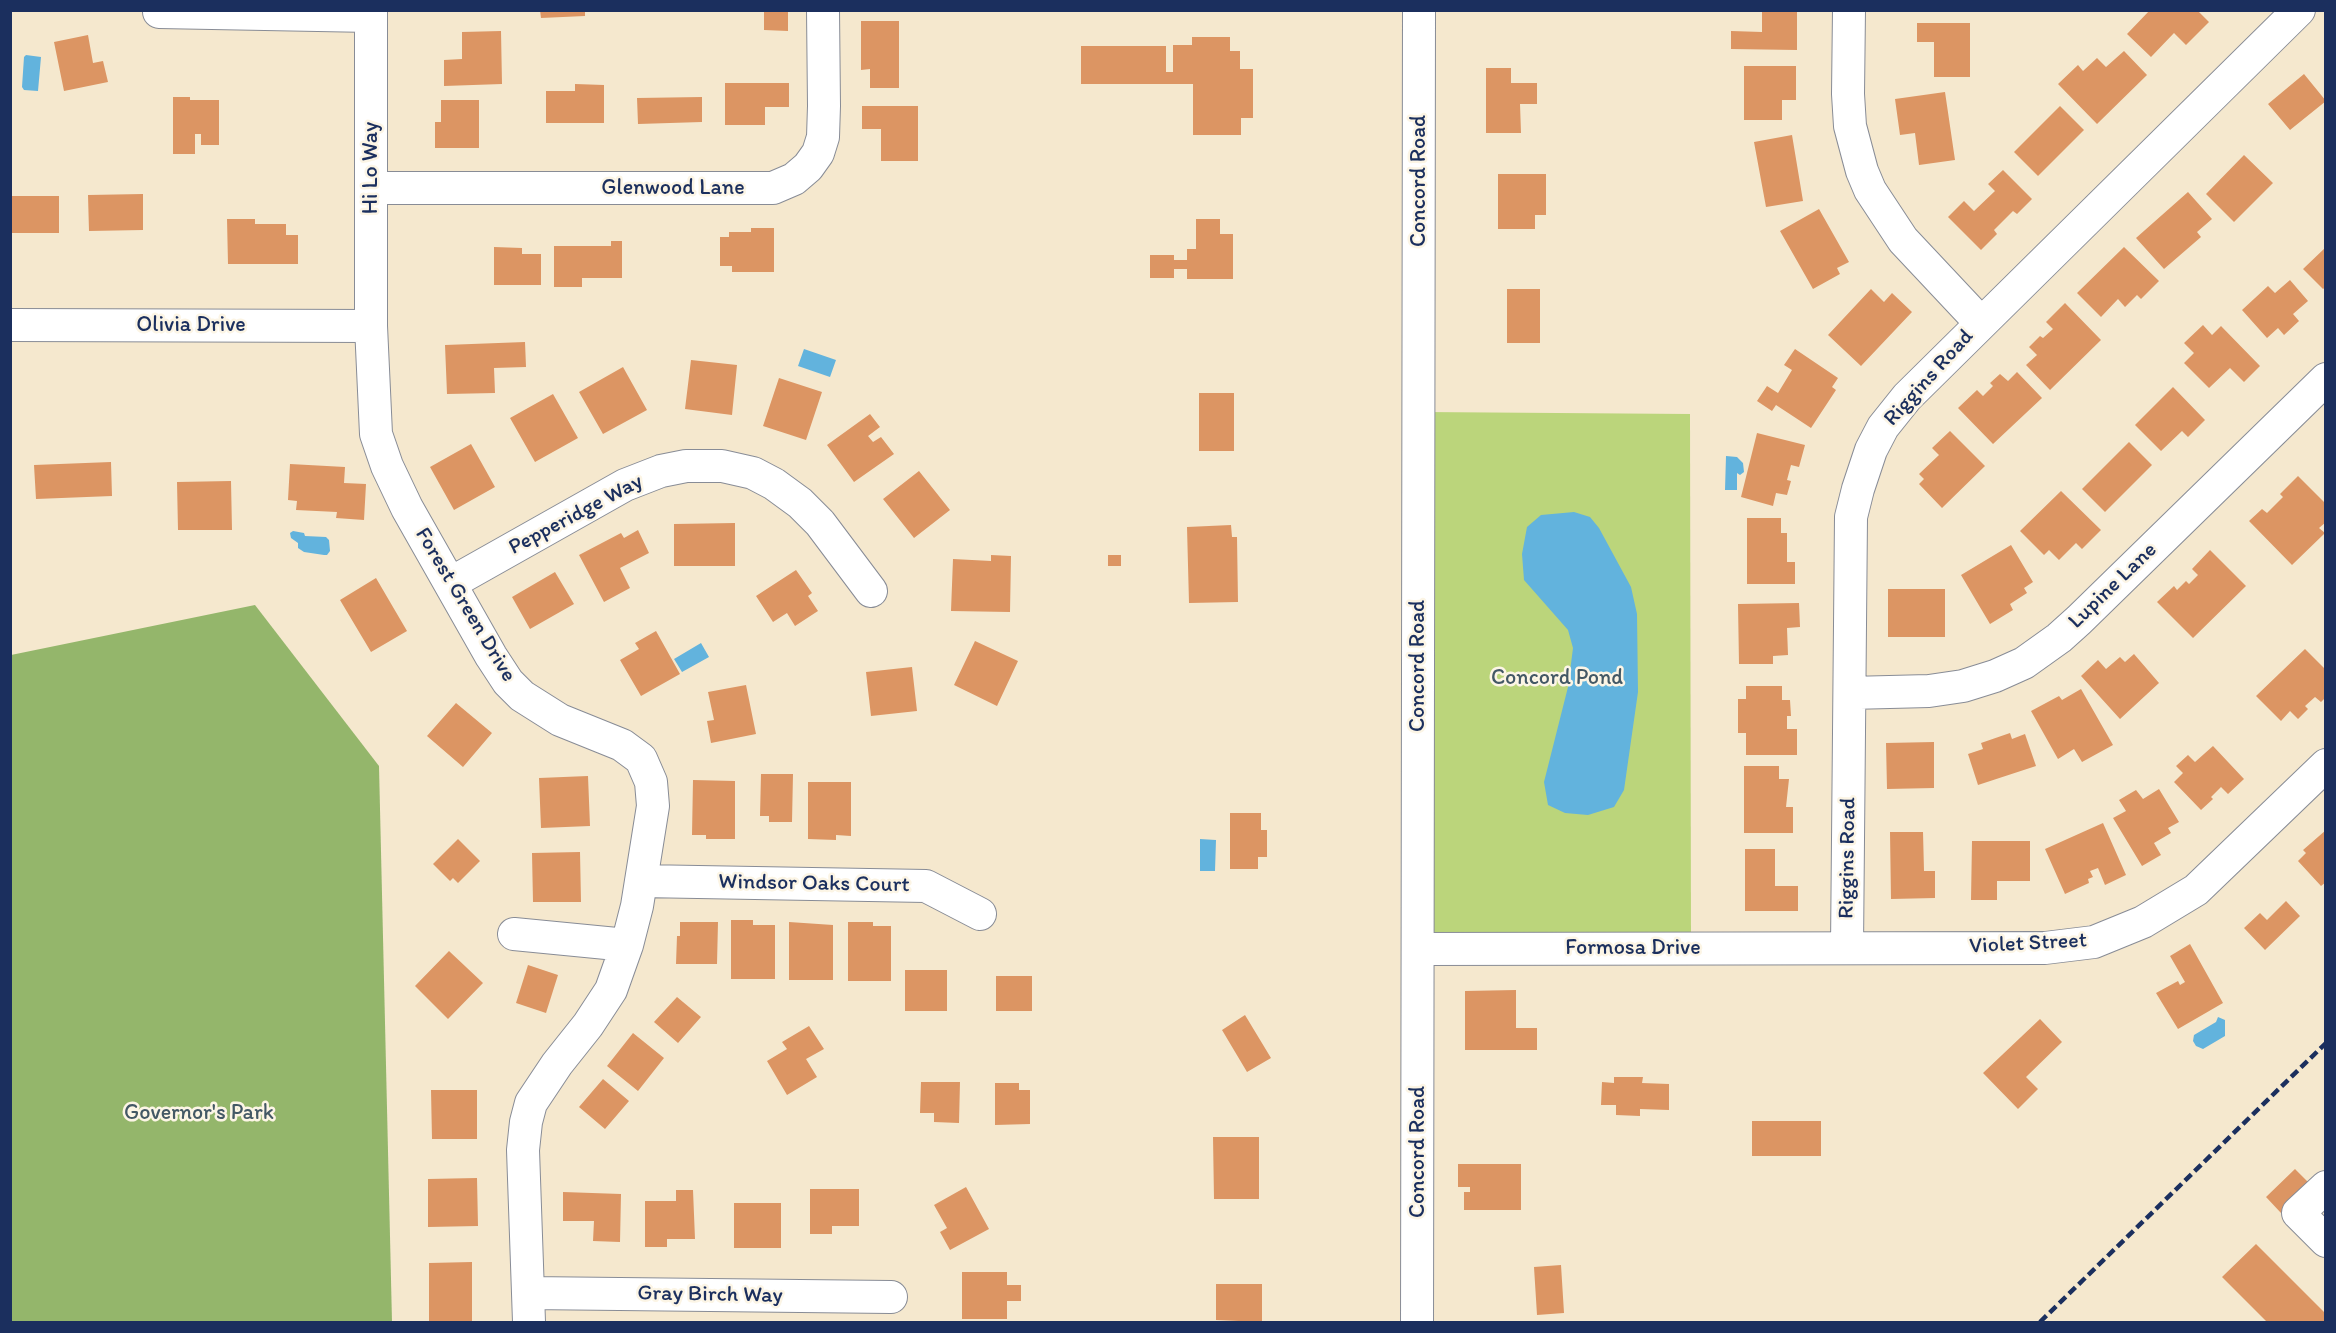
<!DOCTYPE html>
<style>
body{margin:0}
#map{position:relative;width:2336px;height:1333px;overflow:hidden;background:#f5e8ce;font-family:Itim,sans-serif}
canvas{display:block}
.frame{position:absolute;inset:0;border:12px solid #1b2f5e;pointer-events:none}
</style>
<div id="map">
<canvas width="2336" height="1333"></canvas>
<div class="frame"></div>
</div>
<script>
const g = document.querySelector('canvas').getContext('2d');
g.lineJoin = 'round';
function fill(path, color) { g.fillStyle = color; g.fill(path, 'evenodd'); }
const shape = rows => new Path2D(rows.map(r => 'M' + r).join(''));
function trace(path, color, width, dash) { g.strokeStyle = color; g.lineWidth = width; g.lineCap = dash ? 'butt' : 'round'; g.setLineDash(dash || []); g.stroke(path); }
function drawText(font, color, halo, rows, align = 'center') {
  g.font = font + ' Itim,sans-serif'; g.lineWidth = 5; g.setLineDash([]); g.textBaseline = 'middle'; g.strokeStyle = halo; g.fillStyle = color; for (const [text, x, y, turn = 0] of rows) {
    g.save(); g.translate(x, y); g.rotate((+turn || 0) * Math.PI / 180); g.textAlign = isNaN(turn) ? turn : align; if (halo) g.strokeText(text, 0, 0); g.fillText(text, 0, 0); g.restore();
  }
}
fill(shape([
 [1423,412,1690,414,1691,942,1423,943]
]), '#bbd57b');
fill(shape([
 [255,605,379,766,392,1322,11,1322,11,655]
]), '#94b66b');
fill(shape([
 [26,55,41,57,38,91,24,90,22,87,24,57],
 [804,349,836,360,830,377,798,366],
 [1726,456,1737,457,1743,463,1744,472,1740,475,1737,473,1737,490,1725,490],
 [1574,512,1590,517,1599,528,1631,587,1637,614,1638,692,1624,790,1614,807,1588,815,1565,813,1548,805,1544,782,1568,687,1573,648,1568,630,1524,580,1522,554,1527,527,1541,515],
 [293,531,304,533,305,536,326,537,329,540,330,551,327,555,324,555,304,552,298,548,298,543,291,538,290,533],
 [701,643,709,657,682,672,674,659],
 [1200,839,1216,840,1215,871,1200,871],
 [2218,1017,2225,1020,2225,1036,2203,1049,2196,1046,2193,1041,2194,1035,2216,1022]
]), '#62b3dd');
fill(shape([
 [540,10,585,10,585,16,541,18],
 [764,10,788,10,788,31,764,30],
 [1762,10,1797,10,1797,50,1731,49,1731,31,1762,32],
 [2150,10,2197,10,2209,22,2186,45,2174,33,2151,57,2127,34],
 [861,21,899,21,899,88,870,88,870,69,861,70],
 [1917,23,1970,23,1970,77,1934,77,1934,42,1917,42],
 [501,31,502,84,444,86,444,60,462,59,462,32],
 [88,35,93,63,103,61,108,82,64,91,54,42],
 [1192,37,1230,37,1230,51,1240,51,1240,69,1253,69,1253,118,1241,118,1241,135,1193,135,1193,84,1081,84,1081,46,1166,46,1166,72,1173,72,1173,45,1192,45],
 [2124,51,2147,75,2097,124,2058,84,2078,65,2083,71,2097,58,2106,67],
 [1744,66,1796,66,1796,100,1782,100,1782,120,1744,120],
 [1486,68,1511,68,1511,83,1537,83,1537,104,1520,104,1521,133,1486,133],
 [2304,74,2326,101,2290,130,2268,104],
 [725,83,789,83,789,107,765,107,765,125,725,125],
 [575,84,604,85,604,123,546,123,546,91,575,91],
 [1945,92,1955,160,1919,165,1915,133,1900,135,1895,99],
 [173,97,190,97,190,100,219,100,219,145,201,145,201,134,195,134,195,154,173,154],
 [702,97,702,122,638,124,637,98],
 [441,100,479,100,479,148,435,148,435,122,441,122],
 [862,106,918,106,918,161,881,161,881,129,862,129],
 [2060,106,2084,130,2038,176,2014,152],
 [1792,135,1803,201,1766,207,1754,142],
 [2244,155,2273,183,2234,222,2206,194],
 [2003,170,2032,199,2017,214,2013,211,1994,230,1997,234,1981,250,1948,217,1964,201,1974,211,1995,191,1988,184],
 [1498,174,1546,174,1546,215,1535,215,1535,229,1498,229],
 [2188,192,2212,219,2197,232,2201,237,2164,269,2136,238],
 [143,194,143,230,89,231,88,195],
 [10,196,59,196,59,233,10,233],
 [1819,209,1849,262,1837,268,1840,274,1813,289,1780,231],
 [227,219,255,219,255,224,286,224,286,235,298,235,298,264,228,264],
 [1196,219,1220,219,1220,234,1233,234,1233,279,1187,279,1187,269,1174,269,1174,278,1150,278,1150,255,1174,255,1174,260,1187,260,1187,249,1196,249],
 [751,228,774,228,774,272,732,272,732,266,720,266,720,237,729,237,729,232,751,232],
 [611,241,622,241,622,278,582,278,582,287,554,287,554,246,611,246],
 [494,247,522,248,522,254,541,254,541,285,494,285],
 [2124,247,2159,281,2141,299,2137,295,2125,307,2118,299,2101,317,2077,293],
 [2326,247,2326,287,2323,289,2303,269],
 [2290,280,2308,301,2293,314,2299,321,2284,335,2278,328,2267,338,2242,310,2268,286,2275,293],
 [1507,289,1540,289,1540,343,1507,343],
 [1871,289,1884,302,1892,293,1912,312,1861,366,1828,335],
 [2065,303,2101,340,2050,390,2026,365,2037,355,2029,347,2040,336,2043,338,2053,329,2046,322],
 [2203,325,2212,335,2221,326,2260,366,2244,382,2230,368,2209,388,2184,363,2194,353,2184,343],
 [525,342,526,367,494,368,495,393,447,394,445,345],
 [1795,349,1838,378,1832,387,1836,390,1811,428,1776,405,1772,411,1757,401,1767,386,1778,393,1792,370,1784,365],
 [691,360,737,365,732,415,685,409],
 [623,367,647,410,603,434,579,392],
 [2017,372,2042,398,1993,444,1958,408,1977,390,1983,396,1993,386,1990,383,2000,374,2008,381],
 [779,378,822,392,806,440,763,426],
 [2173,387,2205,420,2188,437,2182,431,2161,451,2135,425],
 [1199,393,1234,393,1234,451,1199,451],
 [553,394,578,438,535,462,510,418],
 [870,414,880,427,868,436,873,442,881,437,894,454,854,482,827,445],
 [1950,431,1985,466,1942,508,1919,484,1924,479,1919,474,1939,455,1932,448],
 [1757,433,1805,445,1799,467,1791,465,1787,480,1791,481,1787,495,1776,493,1773,506,1741,497],
 [2129,442,2152,465,2105,512,2082,489],
 [471,444,495,487,454,510,430,467],
 [111,462,112,496,36,499,34,465],
 [290,464,345,467,344,483,366,484,364,520,336,518,337,512,296,510,297,501,288,500],
 [919,471,950,510,914,538,883,499],
 [2298,476,2326,504,2326,522,2319,528,2325,533,2292,565,2249,521,2262,509,2267,513,2283,497,2280,494],
 [231,481,232,530,178,530,177,482],
 [2061,491,2101,530,2082,549,2076,543,2059,560,2049,550,2044,555,2020,531],
 [1747,518,1781,518,1781,533,1787,533,1787,562,1795,562,1795,584,1747,584],
 [735,523,735,566,674,566,674,524],
 [1231,525,1232,537,1237,537,1238,602,1189,603,1187,527],
 [638,530,649,553,620,568,630,588,604,602,579,555,621,533,624,538],
 [2011,545,2033,582,2024,588,2027,593,2010,604,2013,610,1990,624,1961,575],
 [2210,550,2246,586,2193,638,2157,602,2174,586,2177,590,2186,581,2189,584,2198,575,2192,569],
 [991,555,1011,556,1010,612,951,611,953,559,991,561],
 [1108,555,1121,555,1121,566,1108,566],
 [796,570,812,593,808,596,818,611,795,626,787,613,773,622,756,596],
 [555,572,574,604,530,629,512,597],
 [376,578,407,631,371,652,340,600],
 [1888,589,1945,589,1945,637,1888,637],
 [1799,603,1800,627,1787,628,1788,655,1773,656,1773,664,1739,664,1738,604],
 [656,631,680,674,641,696,620,660,639,649,635,643],
 [975,641,1018,661,997,706,954,685],
 [2305,649,2326,670,2326,697,2321,702,2315,697,2305,706,2308,709,2298,719,2290,711,2281,721,2256,696],
 [2134,654,2159,683,2120,719,2081,676,2098,660,2106,669,2120,657,2125,662],
 [912,667,917,711,871,716,866,672],
 [746,685,756,734,711,743,707,721,714,720,708,692],
 [1746,686,1782,686,1782,700,1790,700,1791,716,1787,716,1787,729,1797,729,1797,755,1746,755,1746,733,1738,733,1738,699,1746,699],
 [2081,689,2113,745,2082,762,2074,749,2058,759,2031,711,2059,696,2062,700],
 [456,703,492,733,463,767,427,736],
 [2010,733,2012,739,2025,734,2036,766,1978,785,1968,754,1983,749,1981,743],
 [1934,742,1934,788,1887,789,1886,743],
 [2213,746,2244,779,2228,794,2221,787,2211,797,2213,799,2201,810,2174,782,2183,773,2176,766,2188,755,2195,762],
 [1744,766,1779,766,1779,779,1789,779,1786,807,1793,807,1793,833,1744,833],
 [761,774,793,774,792,822,769,822,769,816,760,816],
 [588,776,590,826,541,828,539,778],
 [693,780,735,781,735,839,706,839,706,835,692,835],
 [808,782,851,782,851,836,836,835,836,840,808,839],
 [2159,789,2179,822,2168,828,2171,833,2154,843,2161,855,2142,866,2113,818,2126,811,2119,800,2136,790,2143,799],
 [1230,813,1261,813,1261,830,1267,830,1267,857,1258,857,1258,869,1230,869],
 [2103,823,2126,875,2105,885,2098,868,2090,871,2093,877,2088,879,2089,883,2065,894,2045,849],
 [2326,830,2326,882,2321,886,2298,861,2306,853,2303,850],
 [1890,832,1923,832,1924,871,1935,871,1935,898,1891,899],
 [458,839,480,861,458,883,453,878,450,881,433,864],
 [1972,841,2030,841,2030,881,1997,881,1997,900,1971,900],
 [1745,849,1775,849,1775,886,1798,886,1798,911,1745,911],
 [580,852,581,902,533,902,532,853],
 [2286,901,2300,916,2265,950,2244,928,2260,913,2267,920],
 [731,920,753,920,753,925,775,925,775,979,731,979],
 [680,922,718,922,717,964,676,964,677,936,680,936],
 [789,922,833,925,833,980,789,980],
 [848,922,873,922,873,926,891,926,891,981,848,981],
 [2190,944,2223,1003,2178,1029,2156,993,2178,981,2180,985,2185,982,2170,956],
 [449,951,483,983,448,1019,415,986],
 [528,965,558,975,546,1013,516,1003],
 [905,970,947,970,947,1011,905,1011],
 [996,976,1032,976,1032,1011,996,1011],
 [1516,990,1516,1028,1537,1028,1537,1050,1465,1050,1465,991],
 [677,997,701,1017,678,1043,654,1022],
 [1245,1015,1271,1058,1247,1072,1222,1030],
 [2040,1019,2062,1042,2026,1077,2038,1089,2018,1109,1983,1073],
 [809,1026,824,1049,806,1059,817,1077,787,1095,767,1061,787,1049,782,1042],
 [633,1033,664,1058,638,1091,607,1066],
 [1614,1077,1643,1077,1642,1083,1669,1084,1669,1110,1640,1109,1640,1116,1616,1115,1616,1105,1601,1105,1602,1082,1614,1083],
 [603,1079,629,1101,605,1129,579,1107],
 [921,1082,960,1082,959,1123,934,1122,934,1113,920,1113],
 [995,1083,1019,1083,1019,1090,1030,1090,1030,1124,995,1125],
 [431,1090,477,1090,477,1139,432,1139],
 [1752,1121,1821,1121,1821,1156,1752,1156],
 [1213,1137,1259,1137,1259,1199,1214,1199],
 [1458,1164,1521,1164,1521,1210,1464,1210,1464,1192,1470,1192,1470,1187,1458,1187],
 [2295,1169,2310,1184,2281,1213,2266,1197],
 [477,1178,478,1226,428,1227,428,1179],
 [966,1187,989,1229,950,1250,940,1232,947,1228,934,1205],
 [810,1189,859,1189,859,1226,832,1226,832,1234,810,1234],
 [676,1190,693,1190,695,1239,667,1239,667,1247,645,1247,645,1201,676,1201],
 [563,1192,621,1194,620,1242,593,1241,594,1221,563,1221],
 [734,1203,781,1203,781,1248,734,1248],
 [2256,1244,2326,1314,2326,1322,2267,1322,2222,1277],
 [472,1262,472,1322,429,1322,429,1263],
 [1561,1265,1564,1313,1537,1315,1534,1267],
 [962,1272,1007,1272,1007,1285,1021,1285,1021,1301,1007,1301,1007,1319,962,1319],
 [1216,1284,1262,1284,1262,1322,1216,1320]
]), '#dc9563');
const minor = shape([
 [371,10,371,326,376,434,387,466,407,508,491,656,508,682,522,696,560,720,622,745,641,759,651,782,653,806,637,906,627,945,611,990,588,1025,557,1064,531,1103,526,1122,523,1150,529,1322],
 [1849,10,1848,94,1850,126,1862,171,1870,190,1903,240,1980,322],
 [159,12,371,16],
 [371,188,773,188,794,179,808,167,818,153,823,137,824,106,823,10],
 [10,325,371,326],
 [451,583,625,485,661,471,686,466,722,466,753,473,774,484,800,503,820,523,871,591],
 [1850,693,1929,691,1963,686,1995,676,2024,663,2059,638,2079,620,2326,379],
 [641,881,926,886,980,914],
 [514,934,627,945],
 [1847,947,1851,517,1858,489,1871,450,1883,427,1907,397,2299,10],
 [1418,949,2045,948,2094,942,2143,922,2196,890,2326,765],
 [2326,1187,2298,1213,2326,1241],
 [529,1293,891,1297],
 [1417,1322,1419,10]
]);
trace(minor, '#888c96', 34);
trace(minor, '#fff', 32);
trace(shape([
 [2040,1322,2326,1043]
]), '#1b2f5e', 4.5, [9, 4.5]);
drawText('22px', '#1b2f5e', '#fcf5e5', [
 ["Hi Lo Way",371,168,-90],
 ["Concord Road",1419,181,-90],
 ["Glenwood Lane",673,188],
 ["Olivia Drive",191,325],
 ["Riggins Road",1929,378,-48],
 ["Pepperidge Way",576,515,-28],
 ["Lupine Lane",2113,586,-44],
 ["Forest Green Drive",465,605,59],
 ["Concord Road",1418,666,-90],
 ["Riggins Road",1848,858,-89],
 ["Windsor Oaks Court",814,884,1],
 ["Violet Street",2028,944,-3],
 ["Formosa Drive",1633,948],
 ["Concord Road",1418,1152,-90],
 ["Gray Birch Way",710,1295,1]
]);
drawText('22px', '#435865', '#fcf5e5', [
 ["Concord Pond",1557,678],
 ["Governor's Park",199,1113]
]);
</script>
